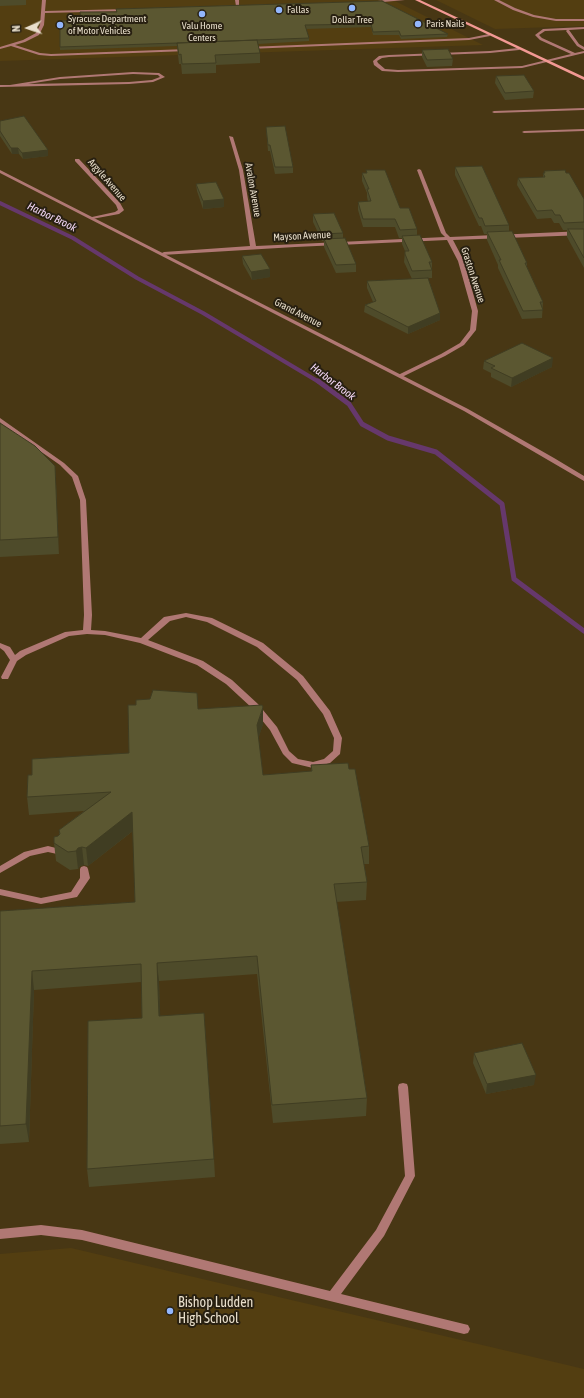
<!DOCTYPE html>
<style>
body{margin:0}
#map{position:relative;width:584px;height:1398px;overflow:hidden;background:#483714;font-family:"Asap Condensed",sans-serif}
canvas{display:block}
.north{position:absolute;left:8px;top:8px;width:40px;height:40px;-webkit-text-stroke:3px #282011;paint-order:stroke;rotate:267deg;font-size:11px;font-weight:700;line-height:16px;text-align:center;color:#e8decb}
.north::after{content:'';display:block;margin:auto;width:14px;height:18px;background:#e8decb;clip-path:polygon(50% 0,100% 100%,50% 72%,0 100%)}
</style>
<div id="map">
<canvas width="584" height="1398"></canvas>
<div class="north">N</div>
</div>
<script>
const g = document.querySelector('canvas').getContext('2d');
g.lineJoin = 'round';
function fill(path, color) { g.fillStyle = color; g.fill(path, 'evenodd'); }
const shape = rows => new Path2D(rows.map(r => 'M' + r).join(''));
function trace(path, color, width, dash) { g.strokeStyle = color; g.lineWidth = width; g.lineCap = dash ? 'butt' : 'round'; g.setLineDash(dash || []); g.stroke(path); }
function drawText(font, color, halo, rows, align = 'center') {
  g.font = font + ' "Asap Condensed",sans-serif'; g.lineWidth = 4; g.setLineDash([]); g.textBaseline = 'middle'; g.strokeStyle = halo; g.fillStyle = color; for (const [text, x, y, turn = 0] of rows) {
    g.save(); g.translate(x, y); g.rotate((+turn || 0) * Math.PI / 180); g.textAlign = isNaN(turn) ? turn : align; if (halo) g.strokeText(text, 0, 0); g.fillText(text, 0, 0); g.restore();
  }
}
fill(shape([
 [0,0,393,0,483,45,0,61],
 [436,0,584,0,584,26,495,29],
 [71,1248,584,1369,584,1398,0,1398,0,1254]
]), '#533e11');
trace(shape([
 [0,203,73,238,137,278,203,313,319,382]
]), '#66386c', 4);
trace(shape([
 [318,381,349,404,362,424,388,438,436,452,502,504,514,579,584,631]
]), '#66386c', 5);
fill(shape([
 [42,0,46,0,45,11,127,9,129,10,127,11,45,13,44,25,39,35,25,42,15,45,40,53,51,54,188,49,190,50,188,51,51,56,39,55,11,46,0,49,0,47,23,40,36,33,40,25,42,0],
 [235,0,239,0,239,7,236,6,235,0],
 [385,0,405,0,372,3,370,2,385,0],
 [494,0,499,0,515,8,534,15,556,19,584,19,584,21,556,21,533,17,513,10,494,0],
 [584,27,584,29,569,30,579,44,584,47,584,50,577,46,566,31,567,30,545,31,539,35,542,38,575,53,584,51,584,53,522,68,398,72,382,71,374,65,373,61,379,56,389,55,490,51,518,48,520,49,519,50,490,53,389,57,382,58,377,61,378,63,385,69,398,70,522,66,571,54,540,40,535,35,543,29,584,27],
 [489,34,490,36,469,40,248,49,246,48,248,47,469,38,489,34],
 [133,72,159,73,165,77,153,82,129,84,0,87,0,85,10,85,60,77,133,72],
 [133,74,158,75,160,77,152,80,129,82,28,84,60,79,133,74],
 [584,108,584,110,494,113,492,112,494,111,584,108],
 [584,129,584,131,524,133,522,132,524,131,584,129],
 [0,418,64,463,78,476,86,500,92,615,91,630,105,631,141,638,164,617,186,613,212,618,263,643,303,676,330,711,342,738,340,754,330,763,313,768,292,763,283,754,270,730,252,708,226,684,197,665,140,643,105,635,87,634,69,636,26,655,17,661,8,679,2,679,1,677,10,660,4,651,0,648,0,643,10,647,15,655,20,651,65,632,83,630,84,615,80,500,72,477,60,465,0,423,0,418],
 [186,617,207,622,257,647,297,680,323,714,334,738,333,751,324,759,313,762,298,759,289,751,277,727,258,704,232,680,203,661,148,640,170,621,186,617],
 [48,846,60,849,61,851,60,853,57,854,48,852,30,856,0,873,0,866,24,852,48,846],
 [84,866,87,867,88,869,90,878,77,897,41,904,0,895,0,889,41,898,71,892,80,878,80,869,81,867,84,866],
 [403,1083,407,1084,408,1087,415,1176,384,1236,341,1294,464,1324,468,1325,470,1329,468,1333,464,1334,82,1240,41,1235,0,1239,0,1229,41,1225,82,1230,330,1291,376,1230,405,1176,398,1087,399,1084,403,1083]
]), '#b07874');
fill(shape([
 [229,136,233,137,243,170,256,246,445,237,441,233,417,170,419,169,421,170,446,233,450,237,584,231,584,235,453,240,464,261,478,311,476,330,464,345,445,356,402,377,398,377,398,375,441,354,460,343,470,330,472,311,458,261,447,240,295,247,162,255,162,253,164,252,250,246,239,170,229,136],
 [75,159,79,159,120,203,124,210,123,211,119,214,92,219,92,217,115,212,118,210,116,205,75,161,75,159]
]), '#b07874');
fill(shape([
 [0,170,468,409,554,458,584,476,584,481,464,411,0,173,0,170]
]), '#b07874');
fill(shape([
 [415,0,420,0,584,77,584,80,415,0]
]), '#f29994');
fill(shape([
 [0,0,26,0,26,5,0,6],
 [382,1,448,34,447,37,401,39,399,35,373,35,371,27,306,29,309,38,309,41,258,44,260,53,260,63,216,65,216,73,182,74,181,64,179,64,177,46,60,50,60,47,116,12,116,9],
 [422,50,453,59,452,66,427,67,422,57],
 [496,76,534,91,533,98,505,100,495,83],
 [0,121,48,156,23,159,19,154,12,154,0,136],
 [266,127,293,167,293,173,275,174,270,151,268,151],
 [455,167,509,225,509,232,527,263,527,267,543,302,542,318,522,319,498,268,498,265,487,240,487,234,484,234,481,226,479,226,455,175],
 [366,170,400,208,417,229,417,235,432,262,432,278,428,278,440,320,408,334,364,312,365,305,373,302,367,288,367,281,412,279,404,262,405,251,402,244,402,238,399,238,395,227,363,227,358,210,358,202,368,202,367,197,367,193,362,181,362,173,366,173],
 [544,171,584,199,584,268,567,237,567,230,563,230,559,223,554,223,551,218,537,219,517,185,518,178,543,177,543,173,544,173],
 [196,184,224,199,224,207,203,209,197,191],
 [313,214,343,233,343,238,356,264,356,272,336,273,324,247,324,241,322,241,313,222],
 [242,256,270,269,270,277,252,280,243,264],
 [484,361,552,367,511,387,491,377,491,373,483,369],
 [0,423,56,483,59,554,0,557],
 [198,709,263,724,258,739,263,775,311,772,311,765,349,769,369,846,369,864,364,864,367,882,366,900,336,902,367,1098,366,1116,273,1123,257,974,159,981,160,1016,214,1159,215,1177,89,1187,87,1169,142,1018,141,982,34,990,29,1142,0,1144,0,911,135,902,133,831,88,866,84,865,80,866,78,869,70,870,56,861,54,843,59,835,59,830,84,811,29,815,27,797,32,775,129,753],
 [474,1053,534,1085,486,1094,473,1063]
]), '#4e4b2a');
fill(shape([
 [11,148,18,148,19,154,12,154],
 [48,150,48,156,23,159,22,153],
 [224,199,224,207,203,209,203,201],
 [270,269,270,277,252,280,251,272],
 [440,313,440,320,408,334,408,327],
 [553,358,552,367,511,387,512,378],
 [55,466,56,483,59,554,58,537],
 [263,707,263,724,257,743,257,725],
 [132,812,134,830,88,866,86,848],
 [82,847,84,865,80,866,78,869,76,851,78,848],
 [157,963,159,981,161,1034,159,1016],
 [32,971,34,990,29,1142,26,1124],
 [536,1075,534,1085,486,1094,487,1084]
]), '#403d22');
const building = shape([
 [382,1,448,34,401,36,399,31,373,32,371,24,305,25,309,38,177,43,177,44,177,43,60,47,60,21,81,20,80,12,117,12,116,9,382,1],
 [257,40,260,53,215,55,216,63,182,64,181,54,179,55,177,43,257,40],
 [448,49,453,59,427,60,422,50,448,49],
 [524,75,534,91,505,93,496,76,524,75],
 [24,116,48,150,22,153,18,148,11,148,0,131,0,121,24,116],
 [285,126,293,167,275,167,270,145,268,145,266,127,285,126],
 [482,166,509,225,485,226,482,218,479,218,455,167,482,166],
 [366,170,385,170,400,208,409,208,417,229,400,230,395,219,363,219,358,202,371,201,367,189,369,189,362,173,367,173,366,170],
 [565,170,566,173,569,173,584,199,584,222,564,223,560,215,555,215,552,210,537,211,518,178,545,177,543,173,545,173,544,171,565,170],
 [216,182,224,199,203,201,196,184,216,182],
 [334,213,343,233,322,234,313,214,334,213],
 [568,229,584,229,584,258,568,229],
 [512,231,527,263,525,263,543,302,540,302,543,310,523,311,499,260,501,260,487,232,512,231],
 [420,235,432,262,429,262,432,270,412,271,405,254,405,251,409,251,402,236,420,235],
 [345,238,356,264,336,265,324,239,345,238],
 [261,254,270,269,251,272,242,256,261,254],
 [428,278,440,313,408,327,365,305,376,301,367,281,428,278],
 [522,343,553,358,512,378,491,368,495,366,484,361,522,343],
 [0,423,35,446,55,466,58,537,0,540,0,423],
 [153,690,197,693,198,709,262,705,263,707,257,725,263,775,312,771,311,765,348,763,349,769,355,769,369,846,361,847,367,882,334,884,367,1098,272,1105,257,956,157,963,159,1016,204,1013,214,1159,87,1169,88,1021,142,1018,141,964,32,971,26,1124,0,1126,0,911,135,902,132,812,86,848,82,847,78,848,76,851,68,852,54,843,54,837,58,836,60,834,59,830,111,792,27,797,28,775,32,775,32,759,129,753,128,705,136,705,136,700,150,699,153,690],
 [522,1043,536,1075,487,1084,474,1053,522,1043]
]);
fill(building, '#5b5731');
trace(building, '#403d22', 1);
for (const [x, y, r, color] of [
 [352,8,4,"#93b7fd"],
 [279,10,4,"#93b7fd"],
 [202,14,4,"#93b7fd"],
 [418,24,4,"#93b7fd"],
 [60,25,4,"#93b7fd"],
 [170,1311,4,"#93b7fd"]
]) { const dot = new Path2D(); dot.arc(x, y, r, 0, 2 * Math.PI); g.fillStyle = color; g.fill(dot); trace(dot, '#282011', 1.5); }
drawText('10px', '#e8decb', '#282011', [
 ["Fallas",287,10],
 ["Syracuse Department",68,19],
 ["of Motor Vehicles",68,31],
 ["Dollar Tree",352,20,"center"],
 ["Paris Nails",426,24],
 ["Valu Home",202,26,"center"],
 ["Centers",202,38,"center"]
], 'left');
drawText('10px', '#e8decb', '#282011', [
 ["Argyle Avenue",107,180,49],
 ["Avalon Avenue",253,190,80],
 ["Mayson Avenue",302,236,-3],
 ["Graston Avenue",473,275,72],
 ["Grand Avenue",298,313,27]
]);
drawText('italic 11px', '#f5d9f8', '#282011', [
 ["Harbor Brook",52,217,26],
 ["Harbor Brook",333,382,37]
]);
drawText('14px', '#e8decb', '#282011', [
 ["Bishop Ludden",178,1303],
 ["High School",178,1319]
], 'left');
</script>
